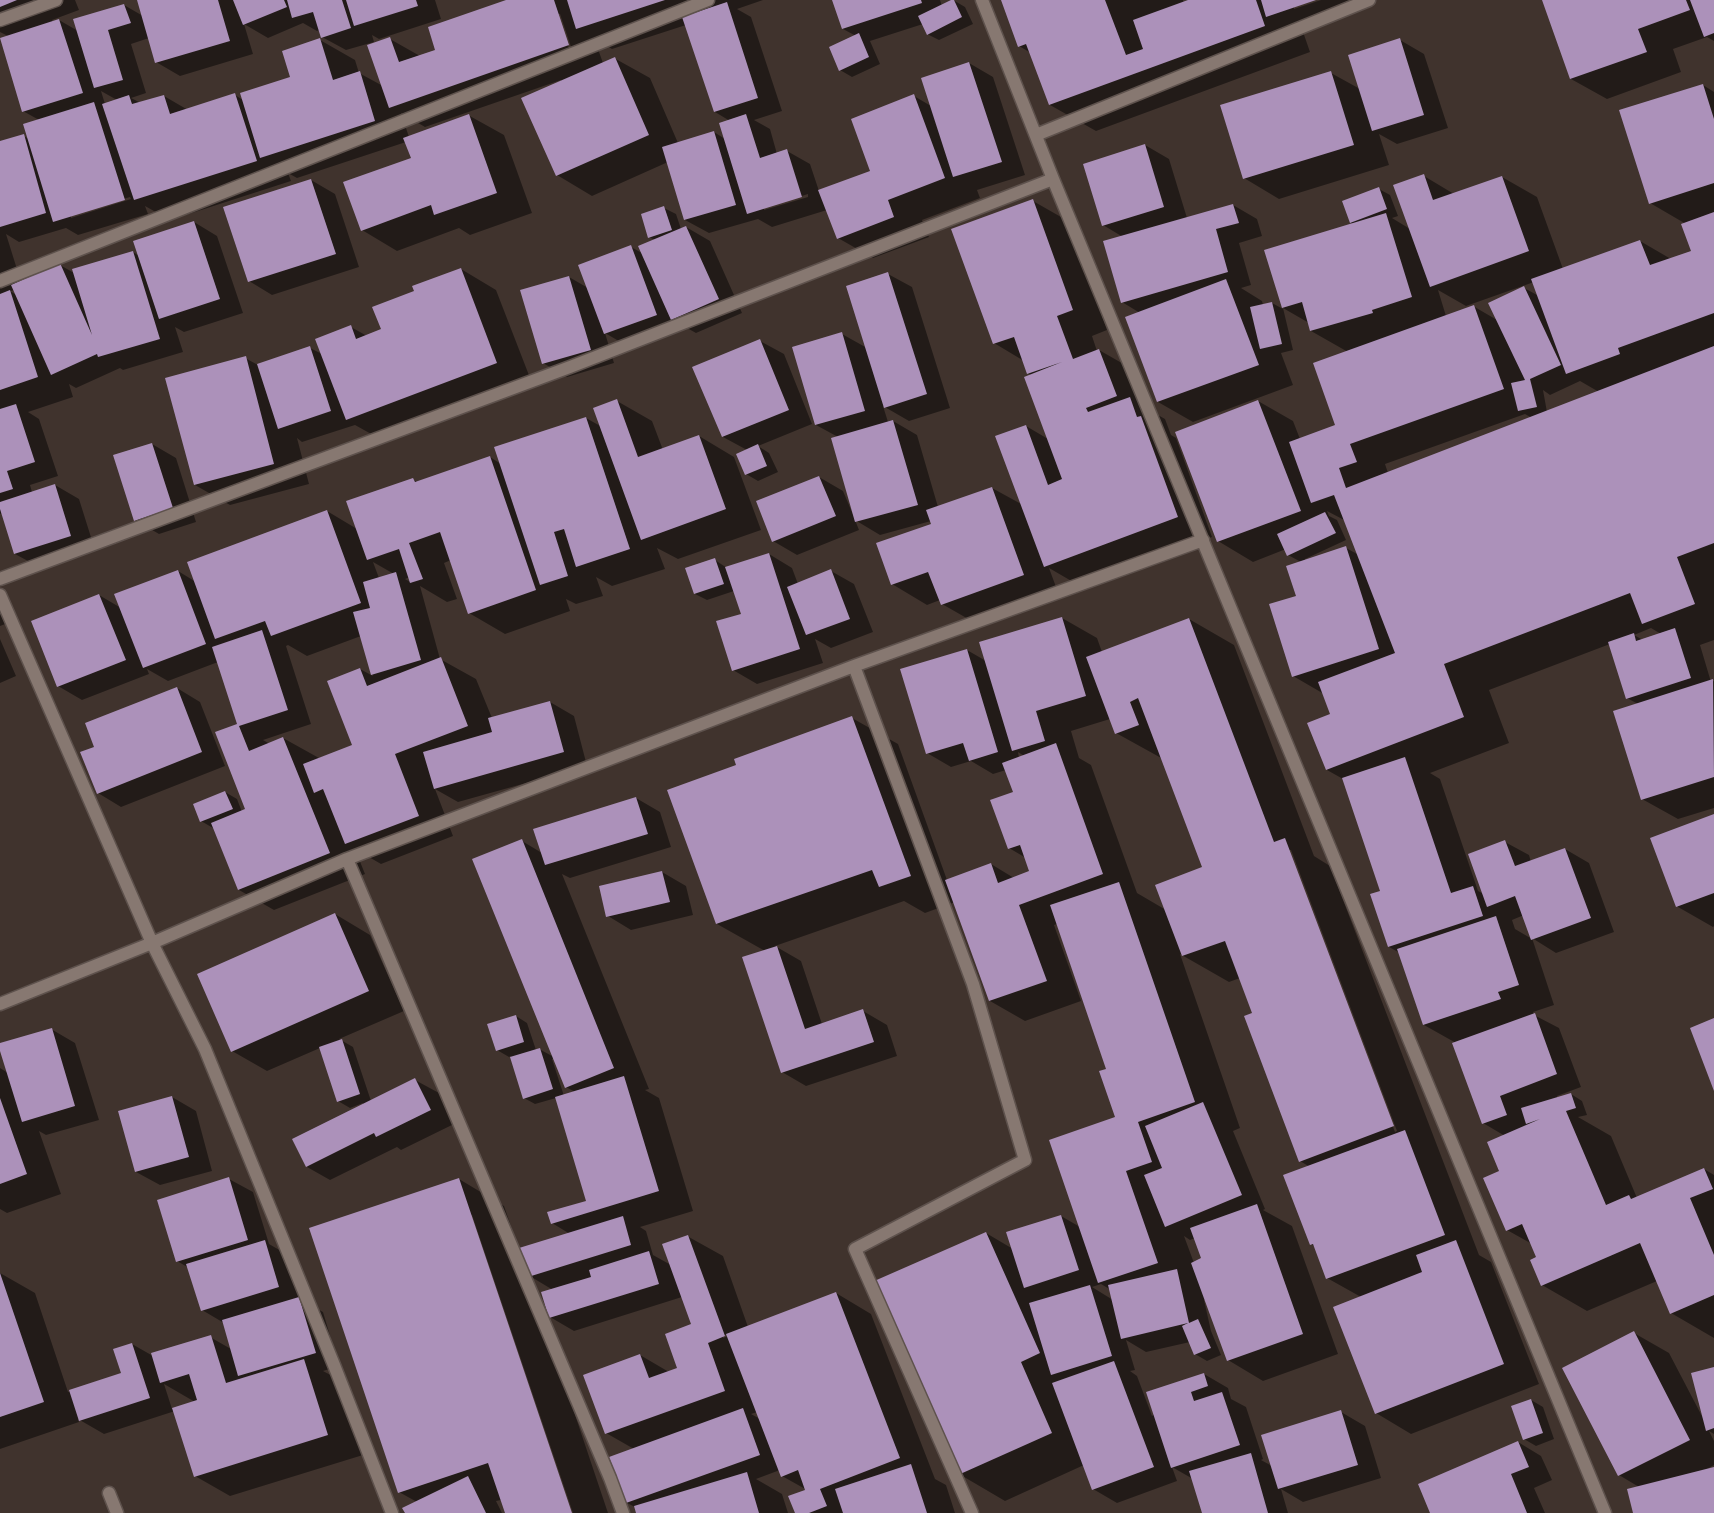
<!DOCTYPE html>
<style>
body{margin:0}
canvas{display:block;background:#40332d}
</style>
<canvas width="1714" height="1513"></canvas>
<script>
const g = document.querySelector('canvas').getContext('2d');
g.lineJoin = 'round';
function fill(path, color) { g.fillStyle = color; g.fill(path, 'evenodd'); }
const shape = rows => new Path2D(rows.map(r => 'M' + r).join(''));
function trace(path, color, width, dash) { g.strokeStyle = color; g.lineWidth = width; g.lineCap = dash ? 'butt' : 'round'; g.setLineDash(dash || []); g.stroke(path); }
fill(shape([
 [0,0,75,0,79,10,52,20,53,22,59,20,78,31,124,5,143,16,138,0,435,0,441,19,379,39,372,35,374,42,346,50,322,37,320,30,317,31,303,23,268,38,244,24,253,54,180,76,156,62,149,38,131,44,146,93,131,98,141,103,164,96,188,110,235,95,243,100,292,78,320,40,355,60,359,73,383,86,390,39,420,56,437,51,509,0,763,0,737,9,751,17,782,111,754,120,770,129,777,154,787,151,810,164,819,191,871,172,914,96,931,106,969,63,993,77,1025,175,977,190,980,198,922,220,929,237,873,258,838,238,827,210,772,227,758,219,709,233,685,220,668,162,592,196,557,175,561,80,425,127,401,113,409,137,468,115,504,135,532,213,470,235,459,228,397,251,362,230,413,158,406,142,297,178,288,173,291,181,170,220,145,206,148,214,78,235,66,228,19,242,6,234,21,282,60,265,74,273,133,252,139,256,194,222,217,236,243,313,184,332,175,327,183,352,123,370,120,368,76,388,69,384,73,397,28,412,39,419,58,476,30,485,32,492,55,485,79,499,95,550,39,567,15,554,2,513,0,514,0,143,23,136,29,139,39,120,23,111,8,36,0,32],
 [557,14,560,14,572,50,570,51],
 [686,25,715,112,730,121,725,139,714,132,678,143,650,78,614,58,603,63,594,38,612,49],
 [101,91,117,100,105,104],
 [808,194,808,197,764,210,764,208],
 [130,197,131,199,71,218,71,215],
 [15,290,18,296,10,291],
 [833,0,940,0,942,6,953,0,965,7,973,24,939,40,927,34,923,24,870,41,880,64,852,77,840,70,856,36,843,29],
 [1002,0,1183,0,1184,3,1191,0,1313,0,1294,6,1294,9,1321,0,1349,0,1352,10,1301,26,1310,52,1096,131,1050,105,1031,53,1019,46],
 [1543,0,1714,0,1714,41,1707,37,1673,49,1681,72,1607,99,1571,79],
 [1400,40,1424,54,1448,128,1397,144,1379,134,1389,165,1279,199,1244,178,1331,73,1360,89],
 [1703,85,1714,92,1714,640,1700,645,1711,682,1714,681,1714,808,1678,819,1642,799,1638,704,1627,698,1610,644,1489,690,1509,743,1430,773,1440,779,1478,891,1484,894,1505,842,1529,855,1531,862,1565,849,1589,863,1614,932,1556,953,1532,938,1554,1005,1533,1012,1534,1015,1559,1028,1581,1087,1557,1096,1557,1098,1571,1094,1582,1101,1587,1115,1578,1117,1611,1136,1637,1198,1704,1169,1714,1175,1714,1338,1671,1313,1657,1281,1587,1311,1542,1285,1537,1257,1532,1244,1507,1230,1501,1171,1505,1136,1483,1123,1456,1043,1424,1025,1400,953,1389,947,1372,895,1382,892,1343,779,1327,770,1332,715,1324,694,1293,676,1297,596,1301,562,1288,555,1286,549,1253,562,1218,541,1258,401,1293,421,1300,439,1337,426,1348,352,1311,331,1309,323,1283,308,1293,350,1281,353,1293,385,1193,422,1158,402,1126,317,1140,313,1122,302,1123,237,1103,225,1145,145,1169,159,1187,218,1233,205,1257,219,1262,236,1239,243,1251,285,1241,288,1262,301,1263,305,1272,303,1283,309,1265,251,1354,224,1351,223,1343,202,1379,189,1390,195,1398,216,1392,218,1410,229,1424,176,1454,194,1502,177,1537,197,1563,269,1640,241,1671,259,1693,252,1686,224,1650,203],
 [1534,282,1539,296,1524,288,1497,320,1473,306,1446,316,1438,290,1466,306],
 [1580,381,1599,392,1547,412,1543,390,1550,395],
 [1525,414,1532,418,1388,473,1385,464],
 [1327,511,1346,521,1359,555,1346,548,1305,561,1305,559,1346,540,1337,520,1329,516],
 [1651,628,1661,634,1643,640,1634,635],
 [1524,915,1532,939,1515,929,1512,920],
 [311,180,335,194,359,267,272,295,249,281],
 [1033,201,1068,221,1107,330,1092,336,1097,351,1099,350,1134,370,1149,410,1165,419,1171,435,1176,438,1212,537,1080,586,1049,568,1059,595,977,624,942,604,940,600,927,605,892,584,932,525,931,521,880,535,855,520,859,530,797,555,773,541,819,477,843,491,854,517,855,517,838,437,816,425,842,334,867,348,888,274,912,287,950,408,909,421,883,406,888,422,893,421,917,435,938,507,992,488,1023,505,1026,426,1048,439,1031,375,1028,373,1024,361,994,343],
 [664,208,676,214,681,229,686,227,710,241,742,313,696,333,678,323,629,347,605,333,614,363,567,377,543,363,569,277,588,288,631,247,642,253,655,240,649,237],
 [461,269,496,290,532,383,382,440,355,425,302,442,297,438,309,484,230,505,195,485,245,358,258,365,310,348,322,354,351,327,367,336,383,330,416,291],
 [760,341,784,354,812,424,758,446,769,453,778,472,758,481,746,474,747,450,723,437,694,368],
 [617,401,652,421,663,450,699,436,734,457,761,530,678,559,657,548,665,569,612,586,596,577,603,596,576,604,566,599,570,611,505,634,469,613,451,560,444,563,457,599,447,602,420,586,440,659,476,679,492,718,550,702,574,716,587,766,458,802,435,789,453,836,381,864,355,849,365,874,274,910,239,890,213,828,201,821,225,792,237,799,242,812,247,810,237,725,240,726,218,662,168,681,147,669,149,674,82,700,58,686,99,595,121,608,178,571,196,582,327,511,357,529,413,480,418,482,490,457,501,464,586,418,602,427],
 [373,562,394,574,379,578],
 [410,577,412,583,405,579],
 [361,636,373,676,360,669,354,746,319,758,283,738,270,744,263,740,311,724,286,646,288,645,307,656],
 [152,444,176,458,196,522,159,534,135,520],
 [769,554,792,568,798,584,831,571,854,584,873,632,831,648,815,639,823,663,757,684,733,670,742,615,734,591,707,600,695,594,715,560,727,568],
 [0,588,13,621,0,626],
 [1062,618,1097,638,1102,652,1189,619,1234,645,1314,856,1330,866,1479,1255,1491,1262,1539,1384,1411,1434,1376,1413,1361,1297,1327,1278,1316,1247,1311,1244,1310,1167,1300,1161,1254,1014,1240,978,1229,982,1180,954,1240,1128,1233,1131,1265,1209,1263,1210,1292,1226,1338,1354,1263,1381,1228,1360,1206,1300,1204,1300,1211,1331,1221,1355,1207,1361,1195,1354,1190,1342,1146,1352,1126,1340,1135,1370,1130,1371,1137,1376,1152,1416,1204,1374,1228,1388,1231,1399,1246,1407,1263,1459,1261,1460,1272,1466,1341,1412,1365,1426,1381,1478,1303,1502,1281,1489,1288,1513,1203,1513,1193,1479,1172,1467,1177,1481,1117,1503,1093,1489,1084,1465,1005,1501,959,1474,986,1233,1013,1249,1061,1216,1080,1227,1117,1118,1107,1070,1057,924,1054,925,1081,1001,1025,1021,990,1001,955,902,925,913,904,901,775,946,801,961,822,1024,863,1011,887,1025,897,1056,806,1086,782,1072,765,951,717,924,669,790,737,766,852,718,898,744,947,880,991,864,1014,878,1031,872,1026,858,1009,848,1015,793,1006,770,993,774,971,761,951,767,927,753,967,650,986,661],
 [1110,719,1116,733,1163,759,1203,867,1166,910,1137,893,1091,765,1079,758,1071,731],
 [1018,752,1024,756,1019,758],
 [1288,850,1291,850,1397,1131,1395,1132],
 [1184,1236,1190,1240,1195,1238,1203,1259,1194,1263],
 [1101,1284,1111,1290,1113,1300,1092,1287],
 [0,639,16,676,0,683],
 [177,688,200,702,225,766,121,807,98,793],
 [636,798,660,812,671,847,570,878,562,874,649,1089,645,1090,659,1098,693,1211,640,1227,646,1231,653,1255,671,1265,687,1236,723,1256,748,1327,836,1293,871,1314,935,1479,946,1485,955,1513,796,1513,807,1490,782,1476,780,1470,756,1479,782,1494,788,1513,637,1513,635,1507,627,1503,634,1449,606,1433,640,1355,669,1372,678,1369,693,1325,682,1297,574,1331,550,1317,553,1290,528,1275,608,1513,573,1513,472,1215,470,1215,570,1513,506,1513,501,1500,496,1501,502,1513,406,1513,417,1502,399,1492,459,1179,504,1206,519,1249,570,1234,552,1223,587,1202,556,1098,535,1104,524,1098,511,1056,509,1057,497,1050,516,1016,527,1023,536,1050,539,1049,554,1057,522,841,542,853],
 [554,1058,566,1087,575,1092,564,1096,552,1059],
 [730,1333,731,1335,723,1338,723,1336],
 [757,1412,760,1419,751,1414],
 [1714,815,1714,926,1713,927,1678,907,1652,839],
 [662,872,686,886,693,915,631,930,608,916],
 [335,914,370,935,404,1011,339,1039,353,1047,371,1101,415,1080,439,1093,454,1124,401,1150,397,1147,330,1180,307,1167,363,1105,363,1103,350,1108,338,1101,320,1048,267,1071,232,1051],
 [51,1029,75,1043,99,1120,46,1135,39,1131,61,1194,7,1213,0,1209,0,1068,8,1073,0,1045],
 [172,1097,196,1111,212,1171,160,1185,136,1172],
 [229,1179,253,1192,269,1244,288,1255,303,1301,323,1312,339,1366,323,1371,340,1380,363,1455,230,1496,195,1476,175,1411,104,1434,78,1419,79,1422,0,1449,0,1273,35,1293,68,1392,123,1374,132,1344,153,1356,210,1337,231,1349,224,1323,202,1310,189,1268,177,1261],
 [164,1384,195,1402,172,1409],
 [1634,1333,1669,1353,1704,1420,1714,1368,1714,1434,1709,1431,1714,1441,1714,1465,1707,1469,1714,1468,1714,1513,1634,1513,1639,1487,1619,1475],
 [1531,1400,1543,1407,1554,1439,1536,1446,1524,1439],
 [1518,1442,1541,1456,1552,1480,1534,1488,1545,1513,1431,1513]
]), '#0007');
fill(shape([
 [0,0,17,0,0,7],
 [137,0,218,0,230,41,155,63],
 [233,0,284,0,287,7,243,25],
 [287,0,342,0,351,28,321,38,313,12,292,18],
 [346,0,416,0,418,6,354,26],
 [506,0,554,0,569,45,389,108,367,45,390,37,399,62,435,50,428,27],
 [567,0,665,0,576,29],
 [832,0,921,0,922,3,842,29],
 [951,0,954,0,962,17,927,35,918,16],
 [1001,0,1105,0,1126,55,1143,49,1133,20,1188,0,1256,0,1265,26,1049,105,1026,44,1018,47],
 [1261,0,1316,0,1266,17],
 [1542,0,1686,0,1690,10,1638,29,1647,52,1570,79],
 [1690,0,1714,0,1714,33,1704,37],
 [727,2,758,98,714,112,682,17],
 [124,4,131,23,108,30,123,80,94,88,73,19],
 [59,19,83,93,22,112,0,38],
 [859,33,869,57,839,71,829,47],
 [320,38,333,80,360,71,375,121,260,158,240,93,290,77,282,51],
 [1400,38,1424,115,1372,131,1348,55],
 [615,57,649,135,556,176,521,98],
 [969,62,1002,162,953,177,921,78],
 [1331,71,1354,145,1243,179,1220,105],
 [1703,84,1714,119,1714,183,1649,204,1619,110],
 [235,93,257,161,134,200,102,104,129,95,132,104,164,95,170,114],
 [914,94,945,178,888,200,894,217,837,239,818,190,870,171,851,119],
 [94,102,125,200,53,222,23,124],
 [469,114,497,193,434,215,431,205,361,231,343,182,411,158,403,138],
 [746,114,760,158,787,149,802,197,747,214,719,123],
 [714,131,736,205,684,220,662,147],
 [24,134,46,213,0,227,0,141],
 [1145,144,1164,207,1102,226,1083,164],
 [1424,174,1433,200,1502,176,1529,251,1430,287,1393,185],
 [311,179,336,254,248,282,223,207],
 [1379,187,1387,209,1350,223,1342,201],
 [1033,199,1073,310,1057,316,1073,359,1099,349,1117,396,1086,408,1088,412,1130,397,1137,417,1141,416,1178,517,1044,567,995,436,1026,425,1048,485,1062,479,1024,377,1062,362,1027,374,1014,337,993,344,951,229],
 [1233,204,1239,223,1216,229,1228,272,1121,303,1103,241],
 [664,206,672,230,648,238,641,214],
 [1714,212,1714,313,1618,348,1620,354,1566,374,1531,279,1640,240,1650,265,1691,251,1681,224],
 [1386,213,1412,297,1372,310,1373,313,1310,331,1302,302,1282,308,1264,250],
 [194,221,220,299,159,319,133,241],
 [686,226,719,299,671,320,638,246],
 [631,245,657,315,604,334,578,265],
 [133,251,160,339,98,357,97,354,51,375,11,285,60,263,92,335,72,269],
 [461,268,497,363,346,420,315,339,351,325,356,339,381,329,372,307,414,291,412,286],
 [888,272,927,394,884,408,846,286],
 [569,276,591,350,542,364,520,290],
 [1226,279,1259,365,1157,402,1125,317],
 [1524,286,1561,365,1530,379,1537,407,1518,411,1511,383,1525,380,1488,303],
 [10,290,38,377,0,390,0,294],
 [1272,302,1282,344,1260,349,1250,307],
 [1474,305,1504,389,1350,444,1357,462,1339,468,1346,488,1714,346,1714,543,1677,557,1695,604,1642,624,1630,593,1444,664,1464,717,1326,770,1307,723,1330,714,1318,682,1395,653,1334,495,1311,503,1289,442,1335,425,1313,363],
 [842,332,865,411,815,425,792,347],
 [760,339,789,410,722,437,692,367],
 [310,346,331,411,278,429,257,364],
 [246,356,274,464,194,485,165,378],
 [617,399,638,457,699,435,726,509,641,540,593,408],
 [1258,400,1301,511,1217,542,1175,432],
 [16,404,35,462,7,471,13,489,0,493,0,409],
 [586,417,630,549,576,567,564,529,554,532,568,576,540,585,494,447],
 [893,420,918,505,855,522,831,438],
 [152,443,173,508,134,521,113,455],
 [758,444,767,466,745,475,736,454],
 [490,456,536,590,468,614,440,532,409,543,423,579,410,583,399,549,367,560,346,501,413,478,415,482],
 [819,476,836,516,772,542,756,501],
 [55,484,71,536,14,554,0,509,0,502],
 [992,487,1024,575,941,605,928,572,891,585,876,543,931,524,926,510],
 [327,510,361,603,271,636,265,621,215,639,187,562],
 [1325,512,1336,533,1287,556,1277,534],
 [1346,546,1379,649,1292,677,1269,604,1296,596,1286,566],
 [769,553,800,649,732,671,716,621,741,614,725,567],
 [715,558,724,584,694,594,685,568],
 [831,569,850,619,806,635,787,587],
 [178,570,206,644,143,668,114,594],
 [396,572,421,660,371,675,353,612,370,608,363,582],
 [99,594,126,660,57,687,31,621],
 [1062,617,1086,696,1036,711,1045,741,1012,751,979,642],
 [1189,618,1274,842,1285,838,1394,1126,1299,1162,1244,1016,1252,1013,1225,941,1182,956,1155,885,1202,867,1138,698,1130,702,1139,725,1115,734,1086,657],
 [1675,628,1691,678,1626,699,1608,642,1634,633,1636,641],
 [262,630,288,710,239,726,249,751,283,737,330,853,238,890,211,823,245,809,215,732,237,724,212,647],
 [967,649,998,752,969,761,963,743,926,754,900,669],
 [441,657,468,726,395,754,419,816,345,844,323,789,314,793,303,764,352,745,327,681,360,668,367,686],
 [1713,679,1714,777,1641,800,1613,711],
 [177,687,202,752,97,794,80,752,94,747,85,723],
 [550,701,564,752,434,789,423,752,492,732,488,718],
 [852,716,911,876,879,887,872,870,716,924,667,790,736,765,734,759],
 [1056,743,1103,874,1019,905,1047,981,989,1001,945,880,991,863,998,883,1029,871,1020,845,1008,849,990,800,1013,792,1002,763],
 [1405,757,1451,893,1473,886,1483,916,1388,947,1370,894,1380,891,1342,778],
 [225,791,233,809,200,822,193,804],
 [636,797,648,834,545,865,533,829],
 [1714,814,1714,893,1676,907,1650,838],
 [522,839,614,1068,565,1088,472,859],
 [1505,840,1515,866,1565,848,1591,918,1531,940,1515,896,1487,907,1468,854],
 [662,871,670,902,606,917,599,886],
 [1119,882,1195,1102,1138,1122,1152,1162,1126,1171,1158,1263,1098,1283,1049,1140,1115,1117,1099,1071,1106,1069,1050,905],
 [335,913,369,991,231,1052,197,974],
 [1496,916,1519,985,1498,992,1501,999,1423,1025,1397,949],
 [777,946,805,1029,863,1009,874,1042,781,1073,742,957],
 [1535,1013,1557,1074,1500,1096,1507,1115,1482,1124,1452,1043],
 [516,1015,524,1042,496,1051,487,1024],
 [1714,1018,1714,1091,1690,1028],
 [52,1028,75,1106,22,1122,0,1051,0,1043],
 [342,1039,360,1094,337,1102,319,1047],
 [540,1048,553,1089,523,1099,510,1057],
 [624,1076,659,1191,551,1224,547,1212,586,1201,555,1097],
 [415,1078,431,1110,376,1137,374,1133,306,1167,292,1139],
 [1571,1093,1576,1108,1566,1111,1606,1205,1629,1195,1631,1199,1704,1168,1713,1189,1690,1198,1714,1255,1714,1295,1670,1314,1640,1243,1541,1286,1530,1260,1536,1257,1522,1224,1506,1231,1483,1178,1499,1171,1487,1142,1540,1119,1526,1124,1521,1108],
 [172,1096,189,1157,135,1172,118,1111],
 [0,1098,27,1174,0,1184],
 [1203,1102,1242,1195,1165,1227,1144,1175,1162,1168,1145,1126],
 [1405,1130,1445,1235,1326,1279,1313,1244,1310,1245,1283,1175],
 [229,1177,248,1240,176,1262,157,1200],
 [459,1178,572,1513,505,1513,488,1463,398,1493,309,1228],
 [1257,1204,1303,1334,1227,1361,1191,1263,1201,1258,1190,1228],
 [1061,1215,1079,1270,1024,1288,1006,1232],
 [623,1216,631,1245,528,1277,519,1248],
 [986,1232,1040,1353,1021,1362,1052,1433,958,1475,872,1282],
 [688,1235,725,1336,708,1343,725,1391,605,1434,583,1375,640,1354,649,1378,677,1368,665,1334,691,1324,662,1244],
 [265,1240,279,1287,201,1311,186,1264],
 [1456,1240,1504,1364,1375,1414,1333,1307,1422,1272,1416,1255],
 [649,1251,659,1284,549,1318,541,1292,591,1277,589,1270],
 [1177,1269,1189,1323,1198,1319,1211,1348,1194,1355,1182,1326,1188,1323,1121,1339,1108,1285],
 [0,1273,44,1402,0,1417],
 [1090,1285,1112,1356,1051,1375,1029,1303],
 [836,1292,900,1458,820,1489,827,1506,809,1513,795,1513,788,1496,805,1490,798,1470,781,1477,726,1334],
 [299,1297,316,1353,238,1376,222,1320],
 [1634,1331,1690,1440,1618,1476,1562,1368],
 [211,1335,226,1383,304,1359,328,1435,194,1477,172,1408,197,1400,189,1374,160,1383,151,1353],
 [132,1343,150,1398,79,1421,69,1390,121,1373,113,1349],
 [1114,1361,1154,1467,1092,1490,1052,1383],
 [1714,1367,1714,1428,1706,1431,1691,1373],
 [1204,1373,1208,1386,1191,1392,1194,1401,1222,1392,1240,1445,1171,1468,1146,1392],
 [1531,1399,1543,1433,1523,1440,1511,1406],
 [743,1408,760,1455,626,1503,609,1457],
 [1341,1410,1358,1465,1278,1489,1261,1435],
 [1518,1441,1529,1467,1511,1474,1527,1513,1430,1513,1418,1484],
 [1251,1453,1268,1513,1202,1513,1189,1471],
 [911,1464,927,1513,843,1513,835,1489],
 [1714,1467,1714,1513,1633,1513,1627,1489],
 [747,1472,759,1513,636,1513,634,1506],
 [468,1476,486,1513,405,1513,402,1508]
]), '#ac91ba');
const minor = shape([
 [982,0,1053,179,1605,1513],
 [0,20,56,0],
 [1036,135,1369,0],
 [0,281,708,0],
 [0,579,570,367,1053,179],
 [0,595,152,943,205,1049,334,1365,392,1513],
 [854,666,973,984,1025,1160,855,1249,972,1513],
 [347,859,610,1478,623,1513],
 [0,1004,152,943,347,859,854,666,1203,540],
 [109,1493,117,1513]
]);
trace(minor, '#5e524d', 15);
trace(minor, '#877871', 12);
</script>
